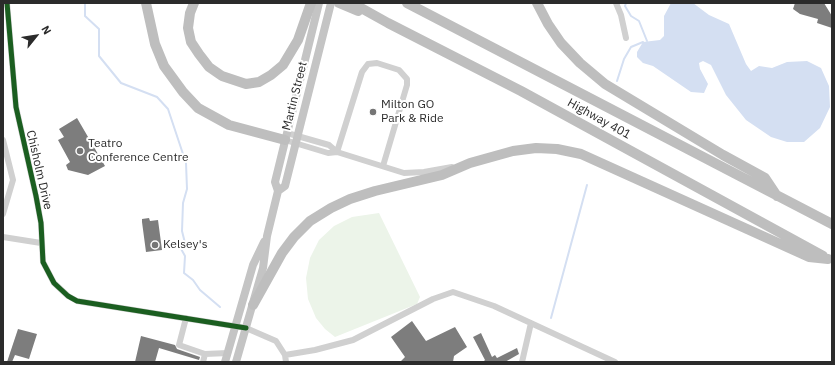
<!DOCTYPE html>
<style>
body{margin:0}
#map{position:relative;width:835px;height:365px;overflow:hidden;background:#fff;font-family:"IBM Plex Sans",sans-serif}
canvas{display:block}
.frame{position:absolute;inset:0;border:4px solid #2b2b2b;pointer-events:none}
.north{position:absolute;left:16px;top:16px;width:40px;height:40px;-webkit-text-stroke:3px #fff;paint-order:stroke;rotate:60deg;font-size:11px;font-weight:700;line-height:16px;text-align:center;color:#2b2b2b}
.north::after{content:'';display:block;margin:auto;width:14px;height:18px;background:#2b2b2b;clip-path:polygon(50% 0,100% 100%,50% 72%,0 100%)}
</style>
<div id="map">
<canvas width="835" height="365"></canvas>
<div class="frame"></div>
<div class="north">N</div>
</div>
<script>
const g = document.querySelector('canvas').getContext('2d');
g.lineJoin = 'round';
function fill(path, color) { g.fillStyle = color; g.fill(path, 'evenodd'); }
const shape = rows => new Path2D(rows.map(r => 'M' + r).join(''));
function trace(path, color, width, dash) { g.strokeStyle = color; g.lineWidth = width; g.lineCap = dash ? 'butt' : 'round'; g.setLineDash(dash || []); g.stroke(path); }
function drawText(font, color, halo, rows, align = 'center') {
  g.font = font + ' "IBM Plex Sans",sans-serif'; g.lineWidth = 4; g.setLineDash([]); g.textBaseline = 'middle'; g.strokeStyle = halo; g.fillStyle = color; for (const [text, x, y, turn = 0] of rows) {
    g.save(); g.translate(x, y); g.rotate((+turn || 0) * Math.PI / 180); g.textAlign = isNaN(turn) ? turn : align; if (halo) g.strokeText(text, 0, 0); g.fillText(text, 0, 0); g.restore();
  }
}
fill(shape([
 [379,213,420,297,417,304,335,337,325,329,316,318,308,299,306,278,310,258,319,240,334,226,352,217]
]), '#ecf4e9');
fill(shape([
 [671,3,693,3,709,15,729,24,746,64,751,71,759,66,772,68,787,62,807,61,821,68,829,86,830,107,820,128,804,142,787,142,771,137,746,120,726,95,711,65,703,61,699,63,700,69,708,84,704,93,691,92,653,66,643,63,637,57,637,52,643,42,660,40,664,36,664,16]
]), '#d4dff2');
trace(shape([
 [85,3,85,16,99,29,99,56,121,83,157,97,168,109,186,163,187,189,183,203,182,231,185,243,180,247,185,256,184,273,193,280,200,290,220,307],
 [626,3,625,6,631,16,639,21,647,41],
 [617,81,624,59,631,47,643,42],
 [551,318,587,185]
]), '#d4dff2', 2);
fill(shape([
 [795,3,824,3,832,16,832,28,817,23,818,19,800,14,793,9],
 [77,118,105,166,88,175,68,170,66,165,70,162,58,140,64,137,59,129],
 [149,218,150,221,158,220,162,250,146,252,142,222,142,219],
 [412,321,426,341,455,327,467,347,454,356,453,362,400,362,405,357,391,337],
 [18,329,37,334,29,359,15,355,12,362,7,362],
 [481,333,492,357,495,355,497,358,517,348,519,354,505,362,483,362,485,360,473,337],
 [141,336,175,345,177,349,200,357,199,360,159,348,155,362,135,362]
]), '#7d7d7d');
trace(shape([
 [7,3,16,107,36,196,41,223,43,262,54,283,68,296,77,301,246,328,276,341,285,355,286,362],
 [616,3,621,15,626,38],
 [287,133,329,145,337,152],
 [3,140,13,180,3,214],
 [285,140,328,153,337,152,404,173,424,172,452,167],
 [337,152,362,72,368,64,377,63,399,70,407,79,407,85,383,166],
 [3,237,41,243],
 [186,318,179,345,205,354,203,362],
 [205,354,228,353],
 [285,355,315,350,353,340,433,299,453,292,494,306,615,362],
 [522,362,531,323]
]), '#d0d0d0', 6);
trace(shape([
 [278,191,285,186,331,3],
 [225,362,253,265,264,242],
 [236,362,263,268,267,236,278,191,275,182,319,3]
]), '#c4c4c4', 8);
trace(shape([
 [146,3,155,44,164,66,183,92,198,108,229,125,285,140],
 [194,3,190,13,188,28,191,42,199,54,209,67,222,76,246,84,259,82,271,75,283,65,298,40,311,3],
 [339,3,358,11],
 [352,3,388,23,521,91,823,256],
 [407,3,832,224],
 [537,3,548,24,561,43,580,63,605,84,723,155,765,178,777,196],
 [253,305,282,253,294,237,310,221,331,208,350,199,375,191,442,175,470,163,513,151,536,148,557,149,581,154,809,257,828,259]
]), '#bebebe', 10);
trace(shape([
 [7,3,16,107,36,196,41,223,43,262,54,283,68,296,77,301,246,328]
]), '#1b5e20', 5);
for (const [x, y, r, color] of [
 [373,112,4,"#757575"],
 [80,151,4,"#757575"],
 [155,245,4,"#757575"]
]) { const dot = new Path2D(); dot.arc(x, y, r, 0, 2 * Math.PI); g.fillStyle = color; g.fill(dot); trace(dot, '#fff', 1.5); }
drawText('12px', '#2b2b2b', '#fff', [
 ["Martin Street",295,96,-76],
 ["Highway 401",599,119,29],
 ["Chisholm Drive",39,170,77]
]);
drawText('12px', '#2b2b2b', '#fff', [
 ["Milton GO",381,105],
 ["Park & Ride",381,119],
 ["Teatro",88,144],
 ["Conference Centre",88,158],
 ["Kelsey's",163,245]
], 'left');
</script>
